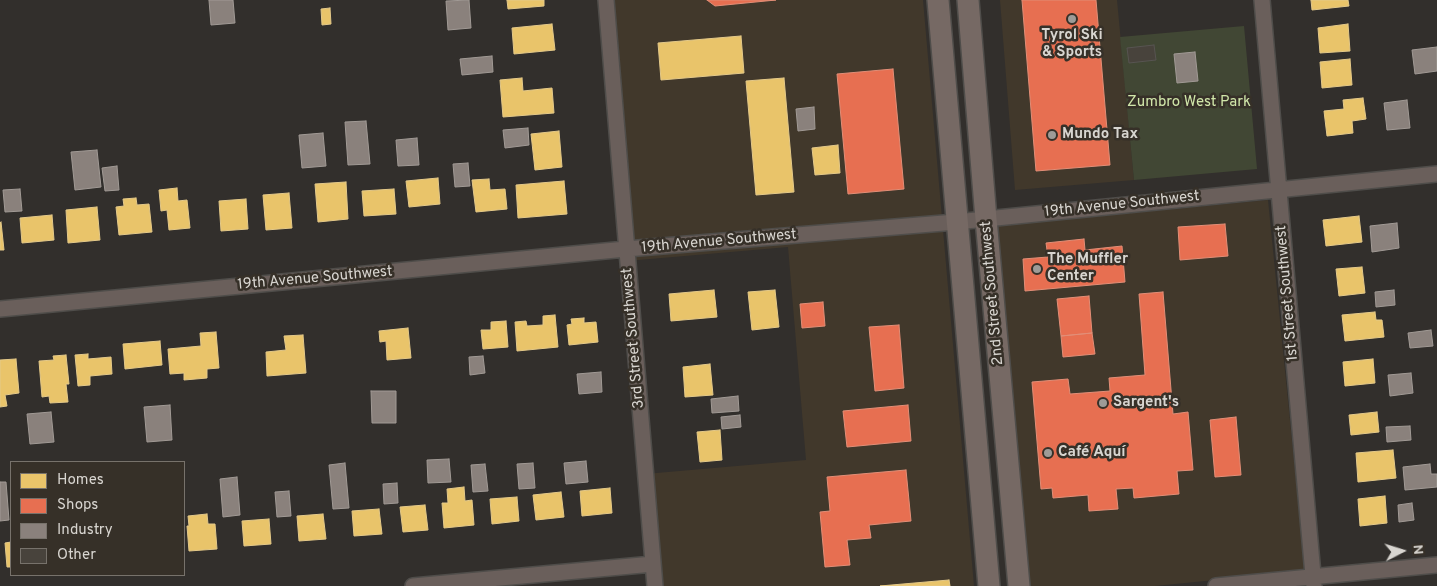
<!DOCTYPE html>
<meta charset="utf-8">
<style>
body{margin:0}
#map{position:relative;width:1437px;height:586px;overflow:hidden;background:#322f2c;font-family:Overpass,sans-serif}
canvas{display:block}
.legend{position:absolute;left:10px;top:461px;width:175px;height:115px;box-sizing:border-box;background:#363028;border:1px solid #77726b;margin:0;padding:6px 9px;list-style:none;font-size:15px;color:#d8d5d0}
.legend li{display:flex;align-items:center;gap:10px;height:25px}
.legend b{width:25px;border:1px solid #77726b}
.north{position:absolute;left:1377px;top:526px;width:50px;height:50px;-webkit-text-stroke:4px #363028;paint-order:stroke;rotate:85deg;font-size:14px;font-weight:700;line-height:20px;text-align:center;color:#d8d5d0}
.north::after{content:'';display:block;margin:auto;width:18px;height:22px;background:#d8d5d0;clip-path:polygon(50% 0,100% 100%,50% 72%,0 100%)}
</style>
<div id="map">
<canvas width="1437" height="586"></canvas>
<ul class="legend">
<li><b style="height:14px;background:#e9c46a"></b>Homes</li>
<li><b style="height:14px;background:#e76f51"></b>Shops</li>
<li><b style="height:14px;background:#8a817c"></b>Industry</li>
<li><b style="height:14px;background:#48433c"></b>Other</li>
</ul>
<div class="north">N</div>
</div>
<script>
const g = document.querySelector('canvas').getContext('2d');
g.lineJoin = 'round';
function fill(path, color) { g.fillStyle = color; g.fill(path, 'evenodd'); }
const shape = rows => new Path2D(rows.map(r => 'M' + r).join(''));
function trace(path, color, width, dash) { g.strokeStyle = color; g.lineWidth = width; g.lineCap = dash ? 'butt' : 'round'; g.setLineDash(dash || []); g.stroke(path); }
function drawText(font, color, halo, rows, align = 'center') {
  g.font = font + ' Overpass,sans-serif'; g.lineWidth = 5; g.setLineDash([]); g.textBaseline = 'middle'; g.strokeStyle = halo; g.fillStyle = color; for (const [text, x, y, turn = 0] of rows) {
    g.save(); g.translate(x, y); g.rotate((+turn || 0) * Math.PI / 180); g.textAlign = isNaN(turn) ? turn : align; if (halo) g.strokeText(text, 0, 0); g.fillText(text, 0, 0); g.restore();
  }
}
fill(shape([
 [606,0,923,0,974,586,655,586,645,474,806,460,788,247,627,261],
 [1000,0,1117,0,1134,180,1015,190],
 [1268,200,1305,571,1155,586,1029,586,994,226]
]), '#41382b');
fill(shape([
 [1244,26,1257,169,1134,180,1120,37]
]), '#414734');
const homes = shape([
 [507,0,544,0,544,6,508,9,507,0],
 [1311,0,1348,0,1349,6,1312,10,1311,0],
 [330,8,331,24,322,25,321,9,330,8],
 [552,24,555,50,514,54,512,28,552,24],
 [1348,24,1350,51,1320,53,1318,28,1348,24],
 [741,36,744,73,661,80,658,43,741,36],
 [1350,59,1352,85,1322,88,1320,62,1350,59],
 [522,78,523,91,552,88,554,113,503,117,500,80,522,78],
 [784,78,794,192,756,195,746,81,784,78],
 [1363,98,1366,119,1352,121,1353,133,1327,136,1324,111,1344,109,1343,100,1363,98],
 [559,131,562,167,535,170,531,134,559,131],
 [838,145,840,173,815,175,812,148,838,145],
 [438,178,440,204,409,207,406,181,438,178],
 [489,179,490,190,505,189,507,209,476,212,472,180,489,179],
 [564,181,567,214,518,218,516,185,564,181],
 [346,182,348,219,318,222,315,184,346,182],
 [177,188,178,201,187,200,190,228,169,230,167,210,161,211,159,190,177,188],
 [394,189,396,214,364,216,362,191,394,189],
 [289,193,292,228,266,230,263,195,289,193],
 [136,198,137,205,149,204,152,232,119,235,116,207,124,206,123,199,136,198],
 [246,199,248,229,221,231,219,201,246,199],
 [97,207,100,240,68,243,66,210,97,207],
 [52,215,54,240,22,243,20,218,52,215],
 [1359,216,1362,242,1326,246,1323,220,1359,216],
 [1,222,4,250,0,250,0,223,1,222],
 [1362,267,1365,293,1339,296,1336,269,1362,267],
 [714,290,717,317,671,321,669,294,714,290],
 [775,290,779,327,752,330,748,292,775,290],
 [1375,312,1376,320,1382,320,1384,337,1345,341,1342,315,1375,312],
 [555,315,558,347,517,351,515,322,526,321,527,326,543,325,543,316,555,315],
 [584,318,584,323,596,322,598,342,569,345,567,325,572,324,571,319,584,318],
 [506,321,508,347,483,349,481,330,491,330,491,322,506,321],
 [408,328,411,358,387,360,386,341,380,342,379,331,408,328],
 [216,332,219,368,207,369,207,378,184,380,184,373,170,374,168,349,201,346,200,333,216,332],
 [303,335,306,373,267,376,266,352,286,350,284,336,303,335],
 [160,341,162,365,125,369,123,344,160,341],
 [88,354,88,359,111,357,112,374,90,376,90,385,78,386,75,355,88,354],
 [66,355,69,384,66,384,68,402,50,403,49,396,42,397,39,361,54,360,53,356,66,355],
 [16,359,19,393,5,395,7,406,0,407,0,360,16,359],
 [1373,359,1375,383,1345,386,1343,362,1373,359],
 [710,364,713,395,685,397,683,367,710,364],
 [1377,412,1379,432,1351,435,1349,415,1377,412],
 [720,430,722,460,700,462,697,432,720,430],
 [1393,450,1396,478,1358,482,1356,453,1393,450],
 [464,487,465,501,472,500,474,525,444,528,442,503,448,503,447,489,464,487],
 [610,488,612,513,582,516,580,491,610,488],
 [561,492,564,517,536,520,533,495,561,492],
 [1385,496,1387,523,1360,526,1358,499,1385,496],
 [517,497,519,521,492,524,490,499,517,497],
 [425,505,428,530,403,532,400,507,425,505],
 [379,509,382,534,354,536,352,511,379,509],
 [207,514,208,524,215,524,217,549,189,551,187,526,189,526,188,516,207,514],
 [323,514,326,539,299,541,297,516,323,514],
 [269,519,271,544,244,546,242,521,269,519],
 [11,542,11,567,7,567,5,543,11,542],
 [949,580,950,586,880,586,949,580]
]);
fill(homes, '#e9c46a');
trace(homes, '#e4c989', 1);
const shops = shape([
 [707,0,776,0,715,6,707,0],
 [1022,0,1096,0,1110,165,1036,171,1022,0],
 [893,69,904,189,848,194,837,74,893,69],
 [1225,224,1228,256,1180,260,1178,227,1225,224],
 [1084,239,1085,250,1122,246,1125,282,1025,291,1023,259,1048,257,1046,243,1084,239],
 [1163,292,1173,414,1188,412,1193,470,1177,471,1179,494,1134,498,1133,488,1116,489,1118,509,1089,511,1088,495,1053,498,1052,488,1041,489,1032,382,1068,379,1070,394,1110,391,1109,378,1145,375,1139,294,1163,292],
 [1089,296,1092,333,1061,336,1057,299,1089,296],
 [823,302,825,326,802,328,800,304,823,302],
 [899,325,904,388,875,391,869,327,899,325],
 [1092,333,1095,354,1063,357,1061,336,1092,333],
 [908,405,911,441,847,447,843,411,908,405],
 [1236,417,1241,475,1215,477,1210,420,1236,417],
 [906,470,911,521,869,525,871,538,847,540,850,565,825,567,820,512,830,511,827,477,906,470]
]);
fill(shops, '#e76f51');
trace(shops, '#e28e77', 1);
const industry = shape([
 [209,0,233,0,235,23,211,25,209,0],
 [469,0,471,28,448,30,446,1,469,0],
 [1437,47,1437,71,1415,74,1412,50,1437,47],
 [1195,52,1198,81,1177,83,1174,54,1195,52],
 [492,56,493,72,462,75,460,59,492,56],
 [1407,100,1410,128,1387,130,1384,103,1407,100],
 [814,107,815,129,798,131,796,109,814,107],
 [366,121,370,164,348,165,345,122,366,121],
 [528,128,529,145,505,148,503,130,528,128],
 [323,133,326,166,302,168,299,135,323,133],
 [417,138,419,165,398,166,396,140,417,138],
 [97,150,101,187,75,190,71,152,97,150],
 [468,163,470,186,455,187,453,164,468,163],
 [117,166,119,190,105,191,102,168,117,166],
 [20,189,22,211,5,212,3,190,20,189],
 [1397,223,1399,248,1372,252,1370,226,1397,223],
 [1394,290,1395,305,1376,307,1375,292,1394,290],
 [1431,330,1433,346,1410,348,1408,333,1431,330],
 [483,356,485,373,470,375,469,357,483,356],
 [601,372,602,392,579,394,577,374,601,372],
 [1411,373,1413,393,1390,396,1388,375,1411,373],
 [371,391,396,391,396,423,372,423,371,391],
 [738,396,739,411,712,413,711,399,738,396],
 [170,405,172,440,147,442,144,407,170,405],
 [51,412,54,442,30,444,27,414,51,412],
 [740,415,741,427,722,429,721,417,740,415],
 [1410,426,1411,440,1387,442,1386,427,1410,426],
 [449,459,451,482,428,483,427,460,449,459],
 [586,461,588,482,566,484,564,463,586,461],
 [345,463,349,508,333,509,329,465,345,463],
 [533,463,535,488,519,489,517,464,533,463],
 [485,464,488,491,473,492,471,465,485,464],
 [1430,464,1431,474,1437,474,1437,487,1405,490,1403,467,1430,464],
 [237,477,240,515,223,517,220,479,237,477],
 [0,482,6,482,9,520,0,521,0,482],
 [397,483,398,503,384,504,383,484,397,483],
 [289,491,291,516,277,517,275,492,289,491],
 [1412,503,1414,520,1399,522,1398,505,1412,503]
]);
fill(industry, '#8a817c');
trace(industry, '#a19a95', 1);
const building = shape([
 [1154,45,1156,60,1129,63,1127,48,1154,45]
]);
fill(building, '#48433c');
trace(building, '#575451', 1);
const street = shape([
 [606,0,655,586],
 [1262,0,1314,586],
 [0,309,626,249,956,222,1437,174],
 [413,586,653,564],
 [1216,586,1437,565]
]);
const secondary = shape([
 [938,0,989,586],
 [968,0,986,219,1019,586]
]);
trace(street, '#4f4d4a', 18);
trace(secondary, '#4f4d4a', 24);
trace(street, '#6a5f5b', 15);
trace(secondary, '#766964', 21);
for (const [x, y, r, color] of [
 [1072,19,5,"#9e9b97"],
 [1052,135,5,"#9e9b97"],
 [1037,269,5,"#9e9b97"],
 [1103,403,5,"#9e9b97"],
 [1048,453,5,"#9e9b97"]
]) { const dot = new Path2D(); dot.arc(x, y, r, 0, 2 * Math.PI); g.fillStyle = color; g.fill(dot); trace(dot, '#363028', 2); }
drawText('bold 15px', '#d8d5d0', '#363028', [
 ["Tyrol Ski",1072,36,"center"],
 ["& Sports",1072,53,"center"],
 ["Mundo Tax",1062,135],
 ["The Muffler",1047,260],
 ["Center",1047,277],
 ["Sargent's",1113,403],
 ["Café Aquí",1058,453]
], 'left');
drawText('15px', '#d0e6a9', '#363028', [
 ["Zumbro West Park",1189,103]
]);
drawText('15px', '#d8d5d0', '#363028', [
 ["19th Avenue Southwest",1122,205,-6],
 ["19th Avenue Southwest",719,242,-5],
 ["19th Avenue Southwest",315,279,-5],
 ["2nd Street Southwest",993,293,-95],
 ["1st Street Southwest",1288,293,-95],
 ["3rd Street Southwest",634,338,-95]
]);
</script>
